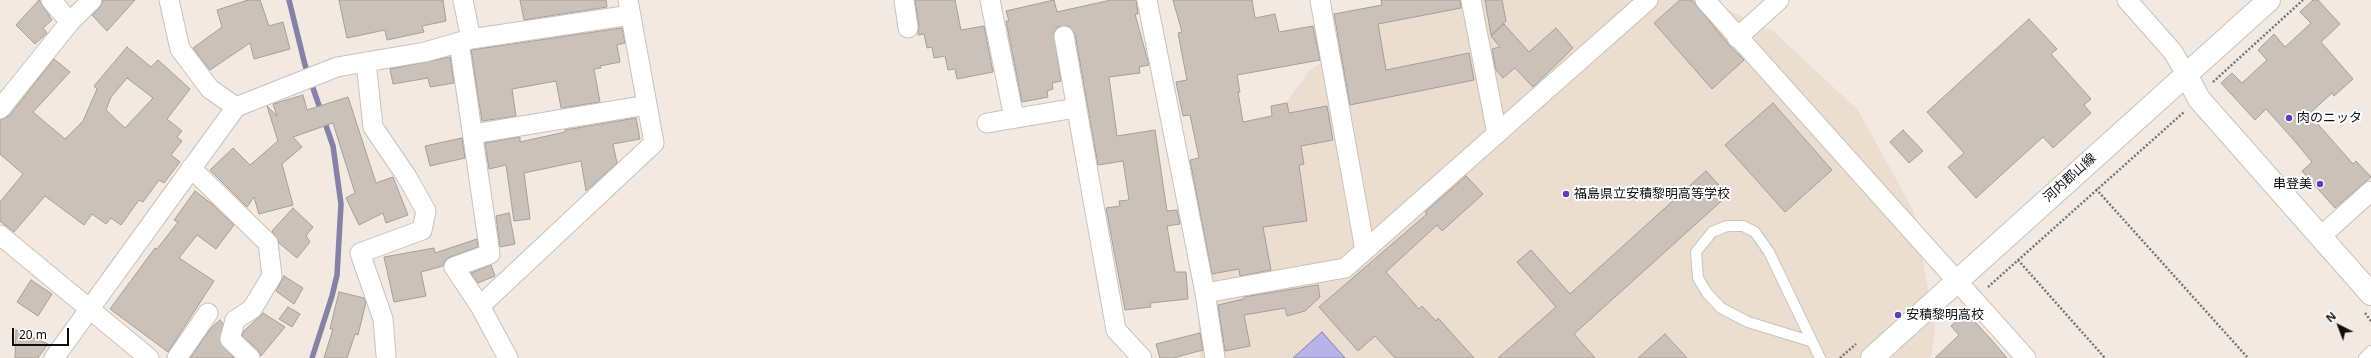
<!DOCTYPE html>
<meta charset="utf-8">
<style>
body{margin:0}
#map{position:relative;width:2371px;height:358px;overflow:hidden;background:#f2e9e2;font-family:"Noto Sans",sans-serif}
canvas{display:block}
.north{position:absolute;left:2319px;top:306px;width:40px;height:40px;-webkit-text-stroke:3px #fff;paint-order:stroke;rotate:318deg;font-size:11px;font-weight:700;line-height:16px;text-align:center;color:#100d0b}
.north::after{content:'';display:block;margin:auto;width:14px;height:18px;background:#100d0b;clip-path:polygon(50% 0,100% 100%,50% 72%,0 100%)}
.scale{position:absolute;left:12px;top:328px;width:57px;height:18px;box-sizing:border-box;border:2px solid #100d0b;border-top:0;padding-left:5px;font-size:12px;line-height:14px;white-space:nowrap;color:#100d0b;-webkit-text-stroke:3px #fff;paint-order:stroke}
</style>
<div id="map">
<canvas width="2371" height="358"></canvas>
<div class="north">N</div>
<div class="scale">20 m</div>
</div>
<script>
const g = document.querySelector('canvas').getContext('2d');
g.lineJoin = 'round';
function fill(path, color) { g.fillStyle = color; g.fill(path, 'evenodd'); }
const shape = rows => new Path2D(rows.map(r => 'M' + r).join(''));
function trace(path, color, width, dash) { g.strokeStyle = color; g.lineWidth = width; g.lineCap = dash ? 'butt' : 'round'; g.setLineDash(dash || []); g.stroke(path); }
function drawText(font, color, halo, rows, align = 'center') {
  g.font = font + ' "Noto Sans","Noto Sans JP",sans-serif'; g.lineWidth = 4; g.setLineDash([]); g.textBaseline = 'middle'; g.strokeStyle = halo; g.fillStyle = color; for (const [text, x, y, turn = 0] of rows) {
    g.save(); g.translate(x, y); g.rotate((+turn || 0) * Math.PI / 180); g.textAlign = isNaN(turn) ? turn : align; if (halo) g.strokeText(text, 0, 0); g.fillText(text, 0, 0); g.restore();
  }
}
fill(shape([
 [1416,0,1706,0,1773,31,1858,110,1914,212,1935,327,1931,358,1200,358,1197,297,1233,175,1309,71]
]), '#ebddd0');
const water = shape([
 [1322,332,1345,358,1293,358,1322,332]
]);
fill(water, '#b9b4e8');
trace(water, '#8682a6', 1);
trace(shape([
 [289,0,305,65,333,146,341,204,337,275,332,296,312,358]
]), '#8682a6', 5.5);
const building = shape([
 [39,0,52,20,43,28,47,33,35,44,16,25,39,0],
 [103,0,135,0,107,31,92,15,100,7,103,0],
 [248,0,260,0,269,26,283,22,290,49,254,59,250,43,210,70,193,48,222,27,217,10,248,0],
 [339,0,443,0,446,21,422,26,424,32,387,40,385,30,347,38,339,0],
 [520,0,606,0,607,7,524,20,520,0],
 [915,0,955,0,961,30,984,26,993,72,957,79,955,69,948,70,945,56,934,58,932,47,927,48,924,34,918,35,919,26,915,0],
 [1054,0,1057,12,1111,0,1136,0,1138,14,1135,14,1149,65,1139,67,1140,73,1109,77,1117,136,1155,130,1167,211,1177,210,1180,224,1167,226,1175,272,1186,272,1188,299,1150,303,1151,307,1125,310,1106,208,1120,206,1119,201,1129,200,1123,161,1098,165,1075,34,1068,26,1057,27,1054,33,1061,81,1052,83,1053,89,1047,91,1048,97,1022,102,1006,21,1009,21,1006,11,1054,0],
 [1173,0,1252,0,1255,18,1275,14,1279,32,1313,26,1320,60,1237,75,1240,92,1238,92,1243,122,1272,116,1271,106,1287,103,1289,113,1327,106,1333,140,1301,146,1304,164,1299,165,1307,221,1263,227,1271,270,1240,276,1239,269,1212,274,1190,160,1199,158,1190,115,1183,116,1176,82,1187,80,1178,33,1182,32,1173,0],
 [1381,0,1460,0,1461,8,1378,24,1386,70,1469,53,1474,80,1350,105,1334,14,1382,5,1381,0],
 [1485,0,1502,0,1506,21,1491,35,1485,0],
 [1680,0,1692,0,1729,45,1744,60,1712,89,1654,23,1680,0],
 [2313,0,2318,0,2340,24,2321,42,2353,79,2334,96,2332,93,2309,114,2353,164,2356,161,2371,177,2335,208,2302,171,2312,162,2292,138,2266,109,2255,120,2221,83,2232,73,2242,83,2267,60,2258,50,2274,34,2285,47,2311,23,2300,12,2313,0],
 [2029,19,2057,49,2051,54,2091,99,2084,105,2091,113,2053,148,2043,137,1976,198,1948,167,1964,153,1927,112,2029,19],
 [1504,24,1529,52,1556,28,1573,48,1533,87,1515,68,1503,78,1496,70,1492,49,1500,47,1491,36,1504,24],
 [622,28,625,43,617,45,620,62,600,66,601,68,594,69,600,102,561,108,556,81,512,89,516,116,482,121,471,50,622,28],
 [127,47,151,67,158,60,190,89,167,119,182,131,177,137,182,141,171,155,180,162,164,183,159,180,143,202,139,200,121,225,111,218,106,224,92,214,84,225,45,196,14,232,0,221,0,202,23,174,0,154,0,120,9,116,54,59,70,72,33,112,65,139,83,121,97,89,94,86,127,47],
 [127,78,153,98,125,128,106,110,111,97,127,78],
 [450,57,454,83,430,87,428,78,393,84,390,69,450,57],
 [303,95,307,110,348,97,376,183,393,177,408,215,386,223,383,213,359,225,346,198,355,193,333,123,293,137,302,147,282,164,293,205,259,214,254,197,247,207,210,170,233,148,250,165,278,141,267,106,277,116,273,104,303,95],
 [1773,103,1832,170,1785,212,1725,145,1773,103],
 [636,118,640,139,613,144,617,163,586,191,581,161,524,173,530,219,514,221,506,165,489,169,485,143,520,137,520,142,565,132,565,130,636,118],
 [1903,130,1923,151,1909,163,1890,142,1903,130],
 [462,138,465,158,430,166,425,146,462,138],
 [1706,171,1728,195,1574,334,1595,358,1498,358,1556,307,1517,262,1531,250,1570,294,1706,171],
 [1466,176,1483,194,1442,231,1437,225,1386,272,1419,309,1422,306,1436,321,1438,318,1474,358,1395,358,1375,336,1358,351,1319,307,1427,214,1425,212,1466,176],
 [195,191,212,204,234,225,216,249,197,235,179,258,214,281,168,352,110,309,155,248,157,249,178,222,174,220,195,191],
 [293,208,313,227,306,236,310,242,297,258,279,243,272,231,293,208],
 [509,213,515,244,500,247,496,216,509,213],
 [477,239,478,247,450,257,445,260,443,266,421,272,426,296,394,302,384,257,434,248,435,253,477,239],
 [491,265,495,276,478,283,471,273,491,265],
 [284,276,303,288,294,304,276,291,284,276],
 [31,280,52,294,38,316,17,302,31,280],
 [1318,285,1320,297,1305,311,1287,316,1285,308,1244,315,1250,346,1225,351,1218,305,1244,299,1244,297,1318,285],
 [339,292,364,298,366,302,358,335,355,334,347,358,324,358,333,329,330,329,339,292],
 [288,307,300,314,292,327,279,319,288,307],
 [1966,312,1988,336,2007,358,1935,358,1959,335,1951,326,1966,312],
 [263,313,285,327,261,356,258,350,242,336,244,331,263,313],
 [220,320,223,324,220,342,234,358,190,358,211,328,220,320],
 [16,330,48,344,38,358,15,358,16,330],
 [1200,333,1203,350,1173,358,1160,358,1156,344,1200,333],
 [1665,334,1687,358,1638,358,1665,334]
]);
fill(building, '#cac2ba');
trace(building, '#a69e97', 1);
const service = shape([
 [1810,341,1748,322,1721,308,1707,293,1698,278,1696,252,1712,232,1727,226,1743,226,1755,232,1769,252,1820,358],
 [2364,358,2371,351]
]);
const minor = shape([
 [51,0,70,22],
 [169,0,180,49,210,89,236,107,337,67,425,52,471,39,631,15],
 [463,0,471,39],
 [904,0,908,28],
 [990,0,1014,118],
 [1147,0,1205,293,1215,358],
 [1320,0,1365,250],
 [1471,0,1497,134],
 [1705,0,2026,358],
 [2127,0,2173,52,2186,74],
 [1064,36,1116,330,1142,358],
 [1737,38,1779,0],
 [459,42,490,254,454,267,480,306],
 [366,62,373,127,407,177,426,211,422,230,360,253,383,319,386,355],
 [0,109,70,22,92,0],
 [987,123,1076,108],
 [473,134,647,105],
 [191,168,268,243,272,276,252,309,235,320,230,339,250,358],
 [0,235,149,358],
 [2320,237,2371,191],
 [1205,293,1345,268,1648,0],
 [54,358,236,107],
 [177,358,208,313],
 [508,358,480,306,654,143,628,0]
]);
const tertiary = shape([
 [2186,74,2199,99,2371,294]
]);
const secondary = shape([
 [1872,358,2269,0]
]);
trace(service, '#cac2bb', 12);
trace(minor, '#cac2bb', 21);
trace(tertiary, '#cac2bb', 24);
trace(secondary, '#cac2bb', 24);
trace(shape([
 [2213,82,2303,0],
 [2096,189,2248,358],
 [2018,260,2105,358],
 [1988,287,2184,112],
 [2365,313,2371,321],
 [1840,358,1856,344]
]), '#79736f', 2.5, [2, 2]);
trace(service, '#fff', 10);
trace(minor, '#fff', 19);
trace(tertiary, '#fff', 22);
trace(secondary, '#fff', 22);
for (const [x, y, r, color] of [
 [2289,118,4,"#5d40b8"],
 [2320,184,4,"#5d40b8"],
 [1566,194,4,"#5d40b8"],
 [1898,315,4,"#5d40b8"]
]) { const dot = new Path2D(); dot.arc(x, y, r, 0, 2 * Math.PI); g.fillStyle = color; g.fill(dot); trace(dot, '#fff', 1.5); }
drawText('13px', '#100d0b', '#fff', [
 ["肉のニッタ",2297,118],
 ["串登美",2312,184,"right"],
 ["福島県立安積黎明高等学校",1574,194],
 ["安積黎明高校",1906,315]
], 'left');
drawText('13px', '#100d0b', '#fff', [
 ["河内郡山線",2070,178,-42]
]);
</script>
